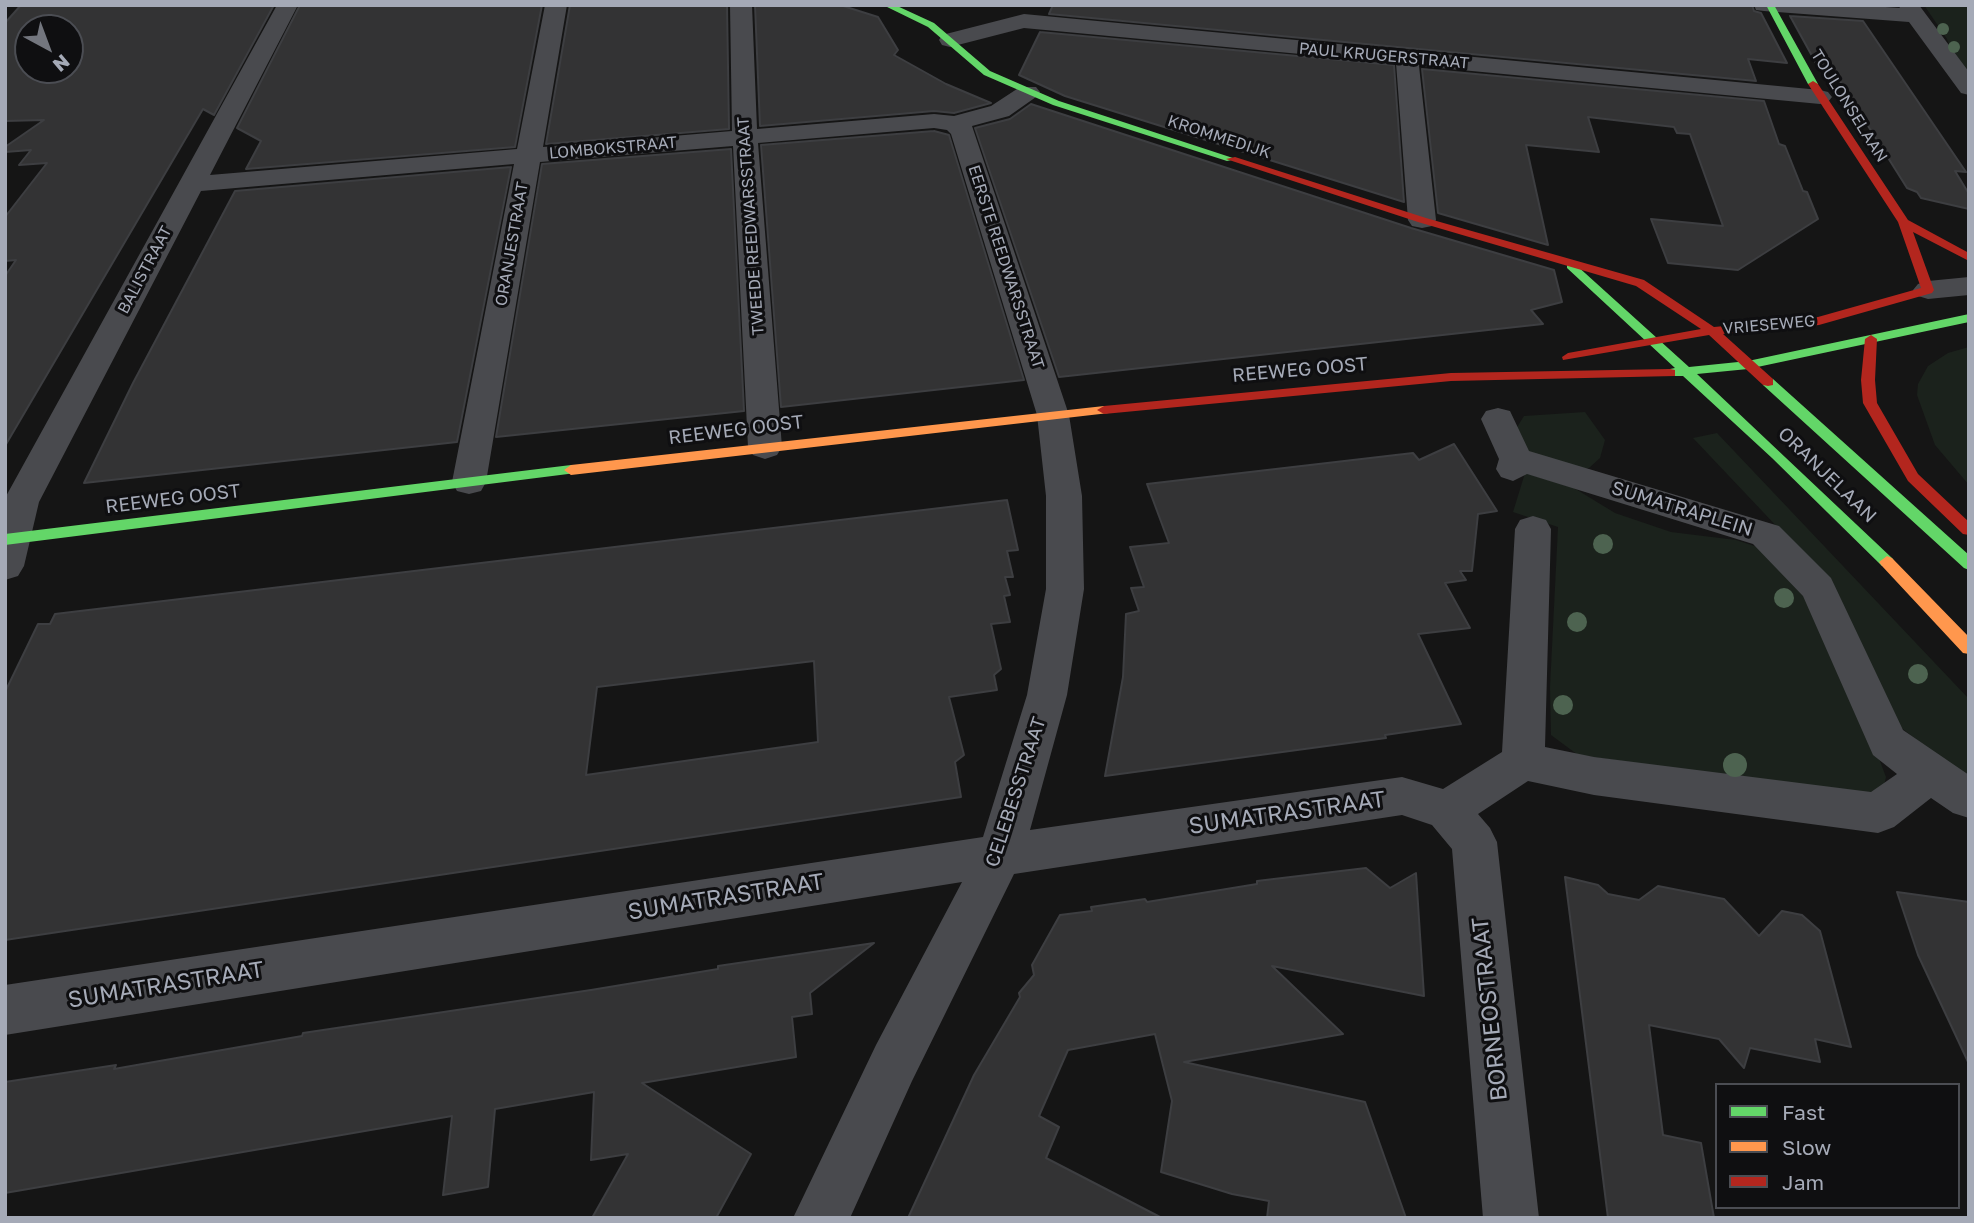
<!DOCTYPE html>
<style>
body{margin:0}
#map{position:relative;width:1974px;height:1223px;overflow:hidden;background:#151515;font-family:"Golos Text",sans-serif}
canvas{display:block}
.frame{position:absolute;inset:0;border:7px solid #a5aab7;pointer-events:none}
.legend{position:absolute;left:1715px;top:1083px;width:245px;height:126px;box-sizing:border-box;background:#0f0f11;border:2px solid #4b4d53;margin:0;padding:9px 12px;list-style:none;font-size:21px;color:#a5aab7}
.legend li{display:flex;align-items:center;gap:14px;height:35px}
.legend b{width:35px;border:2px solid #4b4d53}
.north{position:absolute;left:14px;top:14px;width:70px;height:70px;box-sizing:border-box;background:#0f0f11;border:2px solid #4b4d53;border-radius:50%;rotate:139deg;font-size:19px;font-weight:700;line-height:28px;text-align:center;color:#a5aab7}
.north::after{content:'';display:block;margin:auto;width:24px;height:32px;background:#73767e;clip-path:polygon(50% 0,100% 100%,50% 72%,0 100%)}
</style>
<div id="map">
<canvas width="1974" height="1223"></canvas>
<div class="frame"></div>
<ul class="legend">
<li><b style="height:9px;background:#63d668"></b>Fast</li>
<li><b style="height:9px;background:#ff974d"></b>Slow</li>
<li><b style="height:9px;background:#b3261e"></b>Jam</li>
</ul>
<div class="north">N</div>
</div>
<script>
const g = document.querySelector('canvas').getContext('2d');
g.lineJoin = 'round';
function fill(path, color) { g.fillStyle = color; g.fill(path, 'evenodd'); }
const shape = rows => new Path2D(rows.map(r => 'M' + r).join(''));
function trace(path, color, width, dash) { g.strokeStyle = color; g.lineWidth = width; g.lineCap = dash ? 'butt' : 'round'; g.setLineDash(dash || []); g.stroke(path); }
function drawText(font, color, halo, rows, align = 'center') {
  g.font = font + ' "Golos Text",sans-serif'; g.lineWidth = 6; g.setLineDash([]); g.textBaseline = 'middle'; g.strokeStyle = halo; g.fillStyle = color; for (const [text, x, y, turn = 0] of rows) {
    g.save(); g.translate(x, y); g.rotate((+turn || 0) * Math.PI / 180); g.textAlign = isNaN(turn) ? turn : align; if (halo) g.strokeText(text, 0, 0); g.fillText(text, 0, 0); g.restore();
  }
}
fill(shape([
 [1924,5,1969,5,1969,70,1959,70,1947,39],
 [1969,347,1969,485,1935,445,1917,395,1918,384,1928,366,1948,353],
 [1585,412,1605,440,1600,458,1589,468,1565,472,1524,451,1514,432,1524,416],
 [1717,433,1969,699,1969,781,1899,726,1834,587,1693,438],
 [1525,473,1574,488,1615,513,1671,532,1736,540,1779,554,1833,637,1886,777,1883,790,1872,796,1578,755,1551,735,1550,687,1558,527,1513,512]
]), '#1b221c');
const building = shape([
 [21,5,274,5,214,115,203,109,5,446,5,276,16,260,5,261,5,217,47,163,19,165,31,150,5,152,5,147,44,120,5,121,5,23,21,5],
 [28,28,70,28,70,70,28,70,28,28],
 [300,5,542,5,515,147,246,169,261,141,237,128,300,5],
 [570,5,727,5,729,129,546,144,570,5],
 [755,5,840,5,878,17,898,50,894,55,946,84,991,103,954,113,934,111,760,126,755,5],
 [1053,5,1752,5,1754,11,1761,13,1787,63,1748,59,1756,81,1049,14,1053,5],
 [1790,16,1863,21,1966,172,1955,171,1969,194,1969,209,1921,198,1917,192,1907,188,1831,67,1817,65,1790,16],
 [1040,32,1394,65,1404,202,1065,96,1019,75,1040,32],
 [1422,69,1764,101,1779,144,1785,146,1803,191,1807,192,1818,219,1738,270,1668,263,1651,219,1723,226,1690,134,1677,133,1674,127,1588,117,1599,152,1526,145,1548,245,1438,213,1422,69],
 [1031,104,1411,228,1554,270,1562,302,1531,310,1543,324,1059,377,975,128,1010,119,1031,104],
 [934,131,949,135,1024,380,781,407,761,145,934,131],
 [731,149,744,411,496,437,542,164,731,149],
 [511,167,457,442,84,483,133,383,235,191,511,167],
 [1454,444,1497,511,1478,514,1472,571,1460,571,1466,580,1445,583,1470,628,1418,634,1461,724,1385,735,1386,738,1105,776,1123,677,1126,614,1139,611,1131,588,1144,587,1130,547,1169,543,1147,484,1413,453,1419,460,1454,444],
 [1007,500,1018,550,1007,551,1013,577,1005,577,1010,595,1004,596,1010,622,991,624,1001,669,994,675,997,690,949,697,964,755,955,762,961,797,5,940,5,692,38,624,50,624,55,614,1007,500],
 [814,661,818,742,586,775,597,687,814,661],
 [1366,868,1390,888,1416,873,1424,996,1272,966,1343,1034,1184,1062,1365,1102,1406,1218,1267,1218,1269,1201,1232,1194,1161,1172,1172,1101,1155,1034,1068,1050,1039,1116,1059,1127,1046,1158,1162,1218,908,1218,974,1075,1020,997,1019,993,1034,975,1032,965,1060,915,1092,911,1091,907,1145,899,1147,902,1257,884,1257,881,1366,868],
 [1565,877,1598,885,1608,894,1639,900,1658,886,1724,899,1759,936,1782,911,1802,915,1820,931,1851,1047,1815,1039,1820,1062,1750,1048,1744,1068,1719,1039,1649,1025,1663,1135,1701,1143,1714,1218,1608,1218,1565,877],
 [1897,892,1969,902,1969,1064,1918,955,1897,892],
 [874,943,810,993,812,1014,792,1017,796,1057,642,1083,751,1154,716,1218,592,1218,628,1154,591,1160,594,1092,495,1109,488,1187,443,1195,452,1116,5,1193,5,1082,116,1065,114,1069,302,1036,303,1033,591,990,718,969,718,966,874,943]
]);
fill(building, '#333334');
trace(building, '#3d3e41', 2);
fill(shape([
 [277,5,298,5,210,175,517,149,545,5,567,5,543,147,732,131,730,5,752,5,757,129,934,114,954,116,991,106,1020,87,1036,87,1040,92,1036,97,1009,116,972,126,1069,415,1082,496,1084,589,1067,695,1030,830,1402,777,1443,789,1502,752,1515,529,1520,520,1533,516,1546,520,1551,529,1545,747,1594,757,1871,792,1897,774,1873,755,1803,596,1753,544,1527,474,1513,481,1501,477,1496,469,1499,459,1481,419,1486,411,1498,408,1510,411,1529,451,1779,526,1831,578,1903,730,1969,775,1969,818,1953,813,1931,798,1894,827,1878,833,1594,795,1528,781,1478,814,1490,828,1497,842,1539,1218,1483,1218,1452,849,1432,825,1402,815,1014,874,912,1081,850,1218,793,1218,876,1045,962,882,5,1035,5,985,983,837,1027,695,1046,589,1046,496,1037,415,951,134,947,130,934,128,758,143,782,447,777,455,765,459,753,455,748,447,733,146,540,162,486,482,481,491,469,494,457,491,452,482,514,164,201,191,39,502,24,566,18,576,5,580,5,498,277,5],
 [1754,5,1856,5,1900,8,1898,5,1919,5,1969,72,1969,95,1961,93,1909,22,1764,11,1756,10,1754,5],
 [1024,14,1820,90,1828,92,1832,97,1828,102,1820,104,1419,66,1436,220,1432,226,1422,228,1412,226,1408,220,1396,63,1024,28,950,47,942,45,939,40,942,35,1024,14],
 [1969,277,1969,295,1928,299,1918,296,1913,290,1918,284,1928,281,1969,277]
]), '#494a4e');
fill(shape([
 [883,5,895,5,934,23,990,71,1059,101,1236,159,1227,161,1053,105,984,75,928,27,883,5],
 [1766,5,1774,5,1818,84,1816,86,1808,84,1766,5],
 [1571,262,1575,264,1689,367,1748,361,1969,314,1969,322,1748,369,1697,374,1892,558,1895,562,1892,566,1882,566,1772,458,1683,376,1665,376,1665,370,1675,368,1567,268,1567,264,1571,262],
 [1768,378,1773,379,1969,555,1969,570,1964,568,1763,385,1763,379,1768,378],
 [571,465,576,467,578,470,576,473,5,545,5,534,571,465]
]), '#63d668');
fill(shape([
 [1104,406,1109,407,1109,413,571,475,564,470,571,465,1104,406],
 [1887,556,1892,558,1969,637,1969,654,1963,653,1882,566,1879,562,1887,556]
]), '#ff974d');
fill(shape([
 [1813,81,1818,84,1908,220,1969,253,1969,261,1913,232,1934,290,1932,293,1819,325,1723,334,1773,379,1773,385,1768,386,1763,385,1709,335,1563,360,1562,357,1568,353,1701,329,1636,286,1418,222,1226,159,1235,157,1426,218,1644,280,1714,327,1818,317,1921,288,1898,222,1808,84,1813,81],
 [1871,335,1877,339,1875,380,1877,403,1918,474,1969,522,1969,535,1963,534,1908,481,1863,403,1861,380,1865,339,1871,335],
 [1670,369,1675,370,1675,376,1451,381,1104,414,1097,410,1104,406,1451,373,1670,369]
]), '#b3261e');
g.fillStyle = '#4d6350';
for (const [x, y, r] of [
 [1943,29,6],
 [1954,47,6],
 [1603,544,10],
 [1784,598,10],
 [1577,622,10],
 [1918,674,10],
 [1563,705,10],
 [1735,765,12]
]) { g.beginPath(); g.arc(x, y, r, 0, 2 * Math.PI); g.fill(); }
drawText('16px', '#a5aab7', '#0f0f11', [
 ["PAUL KRUGERSTRAAT",1384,56,5],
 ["TOULONSELAAN",1849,106,58],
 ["KROMMEDIJK",1219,137,18],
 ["LOMBOKSTRAAT",613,148,-5],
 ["TWEEDE REEDWARSSTRAAT",751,226,-94],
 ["ORANJESTRAAT",512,244,-80],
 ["EERSTE REEDWARSSTRAAT",1006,267,72],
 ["BALISTRAAT",145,270,-62],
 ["VRIESEWEG",1769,325,-5]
]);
drawText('19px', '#a5aab7', '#0f0f11', [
 ["REEWEG OOST",1300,370,-5],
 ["REEWEG OOST",736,430,-7],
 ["ORANJELAAN",1827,475,44],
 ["REEWEG OOST",173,499,-7],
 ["SUMATRAPLEIN",1682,509,17],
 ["CELEBESSTRAAT",1016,792,-72]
]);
drawText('23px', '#a5aab7', '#0f0f11', [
 ["SUMATRASTRAAT",1287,813,-8],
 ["SUMATRASTRAAT",726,897,-9],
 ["SUMATRASTRAAT",166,985,-9],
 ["BORNEOSTRAAT",1490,1009,-96]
]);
</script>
